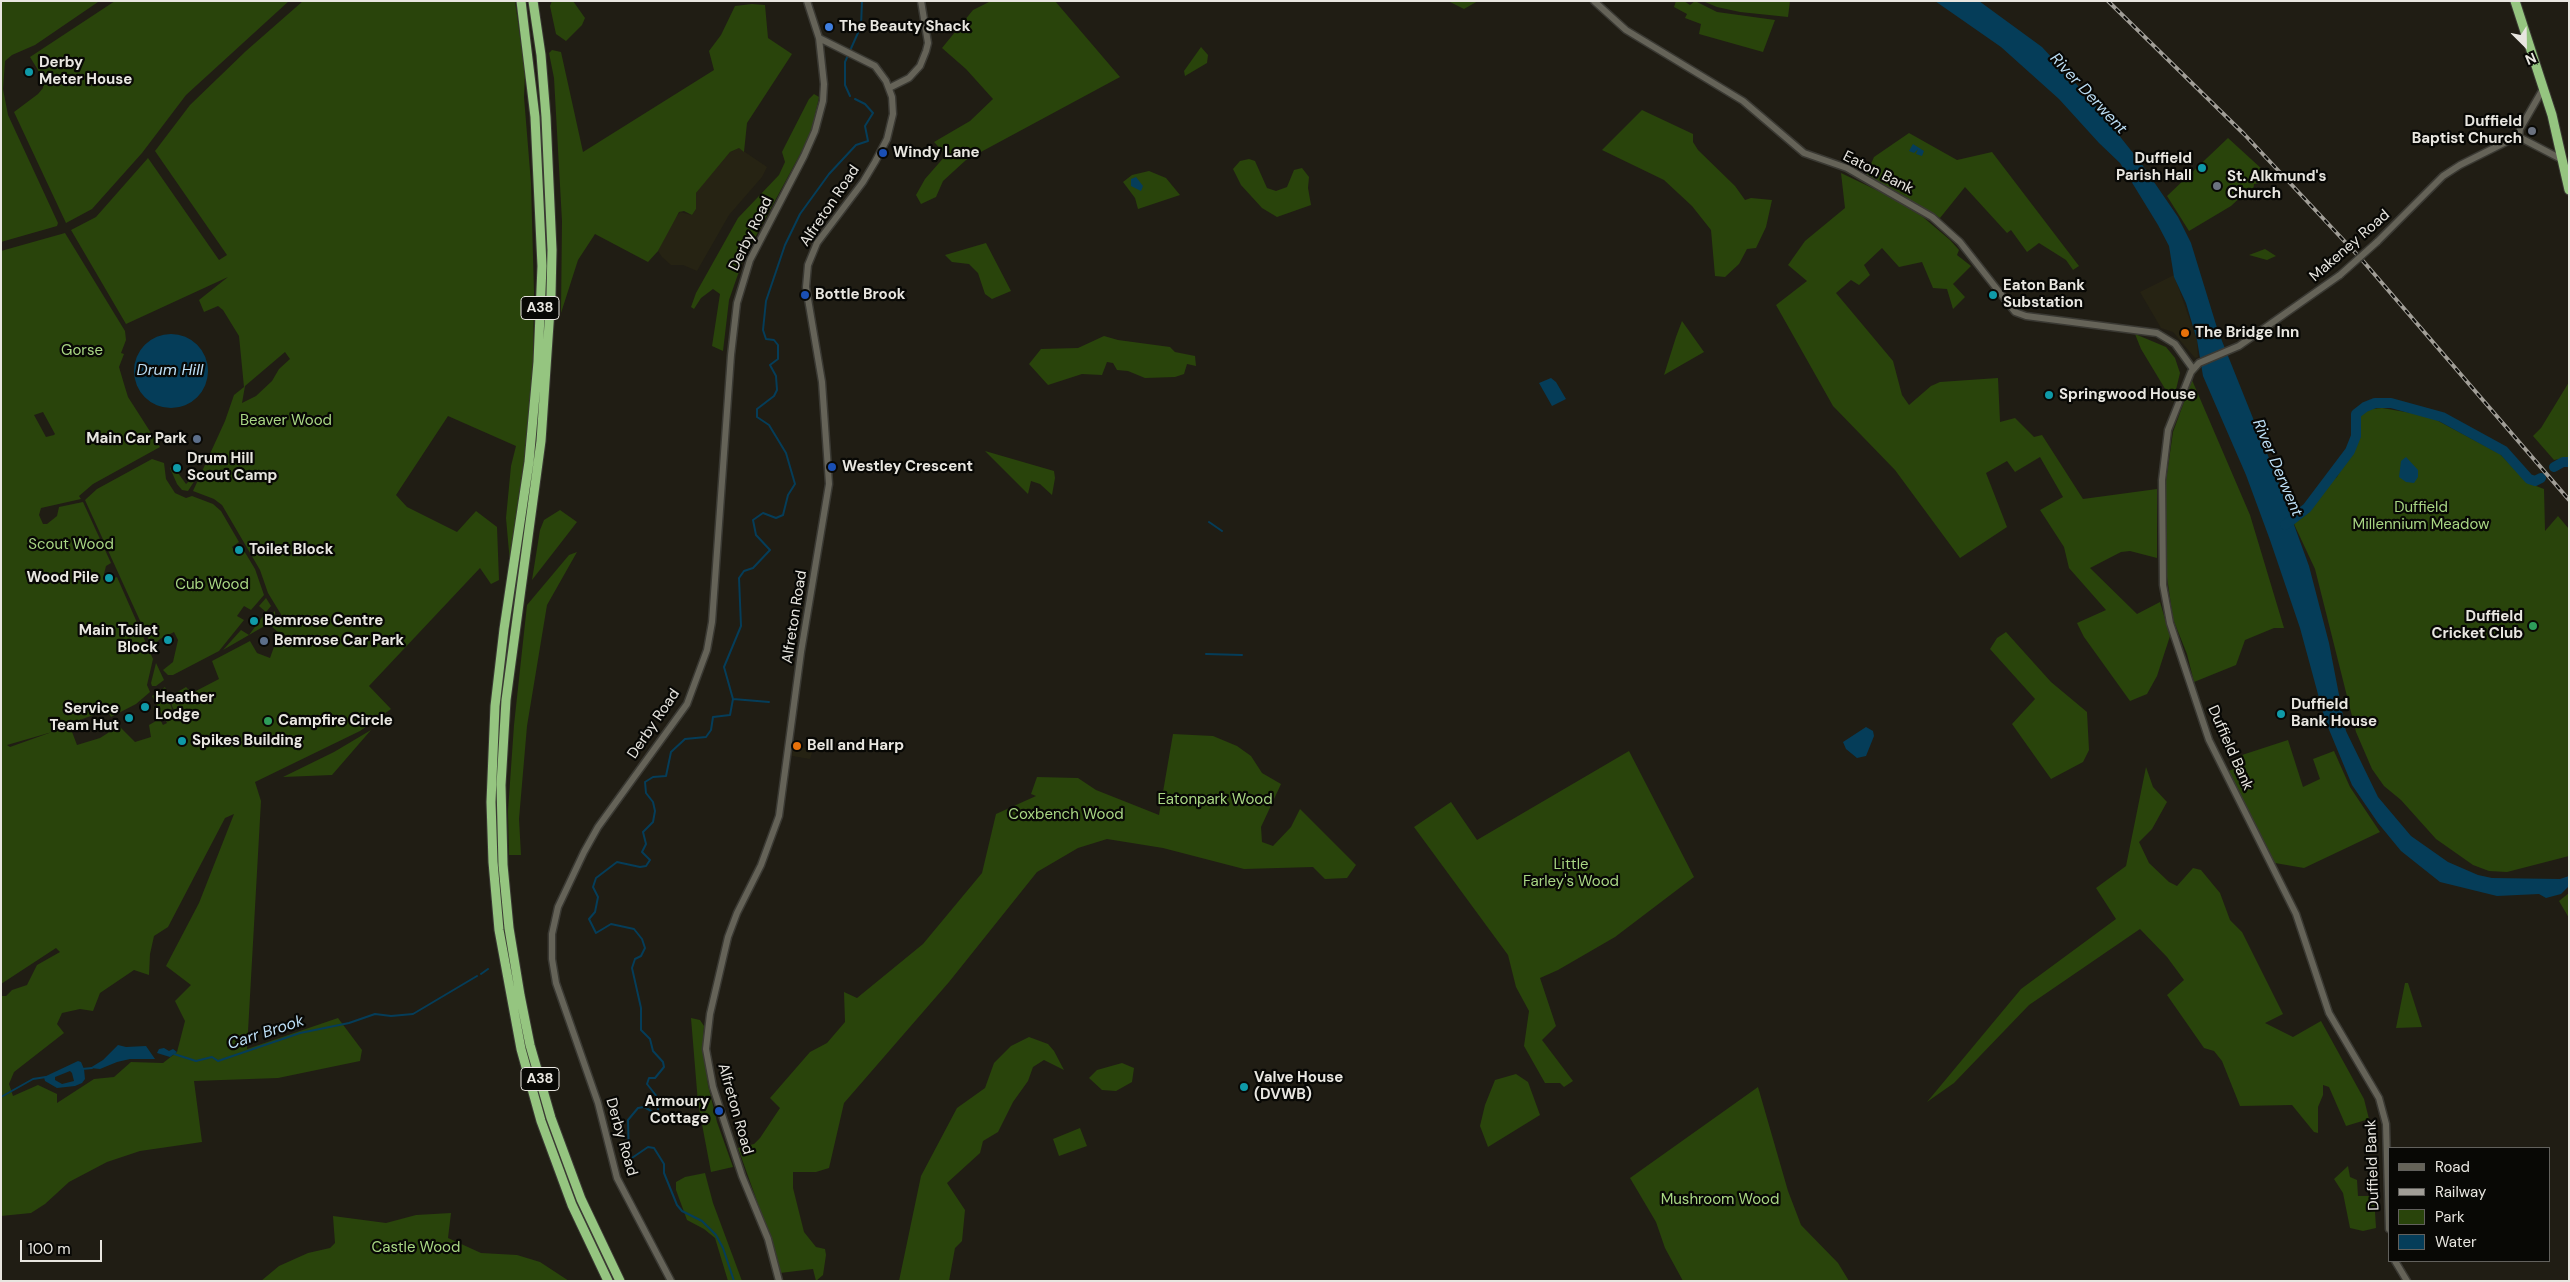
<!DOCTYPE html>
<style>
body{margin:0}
#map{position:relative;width:2570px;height:1282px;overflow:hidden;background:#201d14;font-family:"DM Sans",sans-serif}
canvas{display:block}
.frame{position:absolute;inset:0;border:2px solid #e8e6e0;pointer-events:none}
.legend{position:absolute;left:2388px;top:1147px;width:162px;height:115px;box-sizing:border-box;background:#080805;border:1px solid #62615d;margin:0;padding:6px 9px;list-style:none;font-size:15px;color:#e8e6e0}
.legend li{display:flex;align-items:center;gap:10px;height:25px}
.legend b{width:25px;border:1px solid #62615d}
.north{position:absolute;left:2500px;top:20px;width:50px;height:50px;-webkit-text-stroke:4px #080805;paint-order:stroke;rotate:157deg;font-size:14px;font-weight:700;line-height:20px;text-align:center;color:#e8e6e0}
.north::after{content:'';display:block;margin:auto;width:18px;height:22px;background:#e8e6e0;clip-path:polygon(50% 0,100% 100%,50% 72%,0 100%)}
.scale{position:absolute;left:20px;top:1240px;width:82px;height:22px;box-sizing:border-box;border:2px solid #e8e6e0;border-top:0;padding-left:6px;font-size:15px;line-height:18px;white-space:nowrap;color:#e8e6e0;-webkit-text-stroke:4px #080805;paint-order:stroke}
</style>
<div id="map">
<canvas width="2570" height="1282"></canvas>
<div class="frame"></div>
<ul class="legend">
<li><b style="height:6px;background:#656358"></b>Road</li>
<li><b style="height:6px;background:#a19e97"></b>Railway</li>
<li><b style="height:14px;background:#29440b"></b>Park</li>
<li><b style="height:14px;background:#053d59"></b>Water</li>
</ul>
<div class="north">N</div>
<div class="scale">100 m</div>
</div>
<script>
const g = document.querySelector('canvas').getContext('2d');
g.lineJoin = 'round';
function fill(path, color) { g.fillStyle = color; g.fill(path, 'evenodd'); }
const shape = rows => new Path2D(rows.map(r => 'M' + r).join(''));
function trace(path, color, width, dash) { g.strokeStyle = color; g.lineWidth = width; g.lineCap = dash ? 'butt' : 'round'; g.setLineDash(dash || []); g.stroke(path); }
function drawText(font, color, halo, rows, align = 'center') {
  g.font = font + ' "DM Sans",sans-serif'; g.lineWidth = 4.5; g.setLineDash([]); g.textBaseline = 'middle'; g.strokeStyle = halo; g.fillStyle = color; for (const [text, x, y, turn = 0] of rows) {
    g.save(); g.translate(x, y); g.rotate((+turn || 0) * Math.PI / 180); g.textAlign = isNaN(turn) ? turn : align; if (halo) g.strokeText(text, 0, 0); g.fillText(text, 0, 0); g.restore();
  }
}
fill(shape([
 [739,148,767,167,762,177,729,215,697,271,683,265,671,265,662,257,658,251,673,221,680,212,692,215,696,209,696,193,702,185,730,152],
 [2174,275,2197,340,2198,357,2195,358,2173,332,2161,328,2140,292],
 [793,745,813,750,810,759,792,756]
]), '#262313');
fill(shape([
 [1,1,98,2,35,45,12,55,5,61,3,89,8,115,58,223,57,226,1,242],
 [115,1,289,1,186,95,142,153,92,209,66,223,14,112,38,94,43,88,44,80,30,57],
 [303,1,515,1,525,72,524,97,531,183,534,293,533,368,527,449,510,563,506,518,511,466,516,446,448,416,396,495,407,507,457,532,476,511,497,527,499,580,491,584,480,568,369,686,391,709,360,731,255,782,261,801,247,1049,338,1018,362,1050,360,1061,278,1078,194,1081,202,1142,140,1151,107,1162,69,1182,45,1204,31,1213,1,1216,1,996,6,996,12,990,27,985,37,965,60,952,56,948,1,984,1,251,65,233,125,331,126,340,121,353,124,354,119,367,124,384,128,397,160,447,93,484,79,496,81,499,41,508,39,515,43,524,47,524,57,516,59,507,83,502,111,563,106,566,104,574,106,581,117,577,153,659,147,685,150,692,136,704,111,717,107,710,69,724,77,745,100,738,119,726,135,742,151,737,149,725,156,721,153,706,163,725,167,723,163,716,173,711,176,715,168,697,172,709,162,715,152,696,165,687,169,697,186,687,192,693,219,679,212,661,250,641,257,653,270,658,279,633,271,626,282,616,268,593,260,570,222,505,214,499,193,491,225,421,234,395,244,387,239,336,223,310,218,306,204,312,199,300,228,277,126,324,71,230,96,217,148,158,219,260,227,255,155,151,190,105,246,51],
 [285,352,290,359,279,369,272,381,256,396,242,403,245,386],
 [43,412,55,434,54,435,46,437,34,415],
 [52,732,10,747,7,745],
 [234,814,199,903,166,966,191,985,175,1001,185,1021,177,1052,163,1063,131,1062,114,1077,94,1079,57,1103,57,1094,38,1085,13,1096,9,1084,14,1072,64,1033,57,1024,62,1013,80,1009,93,1011,100,993,134,970,149,975,150,954,154,936,168,927,225,818],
 [552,1,573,1,585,18,582,25,566,41,556,34,550,6],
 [991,1,1055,1,1120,77,966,160,943,181,936,197,921,204,916,195,925,179,946,155,934,142,970,121,993,99,966,69,942,48,973,10],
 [1448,1,1478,1,1464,9],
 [1676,1,1684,1,1690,5,1695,1,1717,12,1775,20,1763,52,1699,34,1701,24,1685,18,1687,14,1674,7],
 [1790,1,1788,17,1740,12,1717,7,1705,2],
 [752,4,765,5,768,38,792,54,747,123,744,152,739,148,730,152,696,193,696,209,692,215,684,211,679,212,658,251,648,262,595,234,578,260,561,313,562,221,554,78,549,53,552,50,561,52,583,152,714,70,709,51,721,35,735,6],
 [1201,47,1208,55,1207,63,1185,76,1184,71],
 [814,94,819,97,811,134,743,260,729,300,723,351,712,346,720,294,713,289,701,298,694,309,691,307,696,293,738,218,779,175,785,162,782,152,786,144,809,99],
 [1642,110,1693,134,1693,142,1698,150,1735,186,1745,200,1751,198,1772,200,1766,227,1756,248,1747,249,1739,264,1725,277,1715,276,1711,230,1692,206,1664,180,1602,150],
 [1909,133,1957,160,1992,152,2079,266,2073,270,2066,260,2039,243,2027,252,2011,230,2007,233,1965,187,1940,218,1866,175,1874,157],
 [2228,138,2275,181,2254,184,2253,192,2248,190,2231,206,2189,231,2167,196],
 [1249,159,1255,161,1267,188,1276,191,1287,187,1294,170,1302,168,1309,177,1308,188,1311,205,1277,217,1262,208,1241,185,1233,169,1240,161],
 [1149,171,1166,178,1180,195,1138,209,1135,198,1123,182,1132,175],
 [1841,173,1891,197,1923,217,1950,240,1959,250,1957,255,1971,266,1953,284,1965,297,1953,309,1947,289,1933,288,1922,262,1899,267,1882,248,1864,265,1870,275,1859,285,1851,280,1836,293,1893,361,1902,395,1909,405,1931,386,1940,382,1998,378,2000,422,2015,418,2034,437,2042,435,2083,499,2157,489,2157,558,2130,551,2121,552,2090,568,2137,614,2160,602,2170,636,2157,676,2147,694,2130,701,2084,637,2077,623,2106,610,2069,568,2064,547,2040,510,2063,497,2040,457,2015,472,2007,461,1986,473,2007,527,1960,558,1895,470,1833,406,1776,305,1807,281,1788,265,1805,241,1845,208],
 [986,243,1011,291,992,299,985,294,978,273,969,264,952,262,945,255],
 [2265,249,2276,256,2267,260,2249,255],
 [1682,321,1704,352,1664,375,1676,337],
 [2135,334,2166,347,2175,358,2180,373,2173,402,2141,349],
 [1104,336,1118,340,1170,347,1175,352,1195,356,1196,366,1187,364,1184,374,1175,377,1145,378,1128,371,1117,370,1113,363,1107,362,1102,375,1082,374,1048,385,1029,364,1041,349,1078,348],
 [2192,380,2250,515,2284,628,2274,628,2245,640,2236,665,2194,682,2187,654,2173,619,2167,577,2166,522,2166,481,2173,432],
 [2569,382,2569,457,2554,460,2533,436,2541,428],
 [2382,408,2429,416,2500,454,2528,483,2544,489,2545,531,2558,516,2569,529,2569,856,2507,872,2489,871,2473,865,2436,839,2401,800,2384,786,2372,769,2356,732,2315,569,2294,524,2316,501,2328,484,2337,477,2356,441,2361,427,2360,415,2371,409],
 [985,451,1054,471,1055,478,1052,495,1040,484,1031,481,1028,494],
 [152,459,164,463,166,479,175,493,186,498,192,496,213,504,221,511,239,542,232,547,236,553,243,549,255,569,264,595,251,610,244,606,237,616,244,620,219,651,173,675,168,675,163,670,173,662,178,640,174,632,160,639,152,647,85,500,97,489],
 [173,466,186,484,192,478,195,480,188,491,182,490,177,484,170,468],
 [560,510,577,522,532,580,540,530,544,520],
 [577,552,547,605,527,726,519,819,521,855,509,855,508,811,514,725,527,605,569,555],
 [266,598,271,606,266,612,271,615,275,611,275,616,268,624,223,650,241,630,249,635,266,612,259,606],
 [2006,632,2051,682,2087,712,2089,750,2083,762,2051,779,2012,724,2035,699,1990,649,1997,638],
 [156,663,164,680,156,686,152,686,151,683],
 [371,730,332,775,283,777,334,752],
 [1173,734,1213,736,1237,746,1251,756,1262,773,1281,784,1261,827,1262,842,1273,846,1291,827,1300,809,1356,865,1347,878,1325,879,1313,867,1244,869,1163,848,1107,839,1078,848,1037,872,949,982,844,1103,829,1168,816,1172,793,1172,793,1188,804,1232,816,1247,825,1249,826,1255,823,1275,816,1281,813,1269,780,1273,777,1257,738,1148,754,1144,760,1138,780,1108,770,1098,810,1052,827,1043,845,1022,844,992,857,998,923,944,982,873,996,814,1036,796,1031,794,1037,777,1078,778,1096,790,1159,815],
 [2288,740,2303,787,2320,779,2313,759,2334,751,2350,787,2380,832,2304,868,2275,863,2228,771,2246,765,2242,755],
 [1629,751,1694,877,1615,937,1558,970,1540,978,1556,1026,1542,1040,1573,1081,1564,1087,1560,1083,1545,1083,1524,1046,1529,1011,1516,987,1508,955,1414,827,1451,802,1477,840],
 [2146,767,2153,787,2167,802,2152,829,2139,842,2149,863,2169,882,2177,886,2193,868,2201,870,2220,893,2230,920,2242,932,2283,1014,2265,1023,2293,1037,2321,1021,2364,1099,2369,1119,2346,1126,2329,1087,2323,1085,2323,1095,2318,1107,2318,1133,2314,1132,2292,1105,2240,1106,2222,1061,2214,1051,2204,1048,2167,995,2184,980,2167,957,2140,929,2029,1005,1954,1083,1927,1102,2021,989,2116,919,2096,888,2126,866],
 [2569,893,2569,918,2559,901],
 [2405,983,2408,983,2422,1027,2396,1028],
 [691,1018,700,1020,704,1026,703,1042,708,1085,717,1122,733,1167,711,1172,698,1103],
 [1029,1037,1048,1044,1054,1051,1064,1070,1044,1060,1033,1067,1028,1081,1013,1102,998,1132,983,1141,980,1153,947,1183,965,1210,962,1241,955,1248,949,1281,899,1281,921,1176,957,1108,985,1088,994,1063,1011,1046],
 [1122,1063,1134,1068,1132,1082,1116,1091,1102,1090,1089,1078,1097,1070],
 [1516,1074,1528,1082,1540,1115,1488,1147,1480,1126,1485,1105,1495,1080],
 [1758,1087,1788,1191,1801,1225,1838,1263,1849,1281,1683,1281,1665,1248,1656,1222,1630,1178],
 [1080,1128,1087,1146,1059,1156,1053,1139],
 [2348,1166,2350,1177,2357,1180,2358,1196,2374,1196,2376,1228,2363,1231,2350,1228,2343,1193,2334,1179],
 [705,1173,713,1203,742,1281,728,1281,715,1238,704,1229,687,1220,676,1190,676,1182,685,1177],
 [451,1213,448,1238,481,1253,517,1255,540,1262,569,1281,261,1281,279,1266,308,1253,330,1248,335,1243,333,1216,386,1223,416,1215]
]), '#29440b');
fill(shape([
 [1935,1,1979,1,2042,47,2091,100,2141,163,2178,217,2191,243,2218,331,2277,478,2309,566,2329,643,2346,731,2378,797,2411,836,2448,862,2478,875,2492,878,2560,879,2569,876,2569,886,2561,894,2546,898,2539,894,2497,896,2440,882,2401,851,2378,823,2352,785,2325,720,2300,628,2270,540,2246,475,2203,376,2197,340,2186,303,2174,277,2169,246,2158,225,2120,163,2099,143,2059,99,2001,47],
 [1913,144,1924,151,1922,156,1916,154,1918,149,1914,153,1909,151],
 [1136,177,1143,186,1141,191,1131,186,1131,179],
 '134 371a37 37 0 1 1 74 0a37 37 0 1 1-74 0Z',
 [1551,378,1556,382,1566,399,1552,406,1539,383],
 [2406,457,2418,470,2418,477,2414,483,2406,482,2399,477,2401,461],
 [1866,727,1873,731,1874,736,1866,756,1857,758,1846,749,1843,742],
 [118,1045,126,1047,146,1046,155,1059,130,1059,117,1062,100,1069,90,1068,103,1060],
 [164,1048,169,1051,173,1049,177,1052,170,1057,157,1053,159,1049],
 [78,1061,81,1062,84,1069,85,1079,82,1083,75,1086,57,1088,45,1081,44,1077],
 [70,1071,72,1073,74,1081,62,1084,55,1080,55,1077]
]), '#053d59');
trace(shape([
 [850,96,845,85,845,62,861,26,862,1],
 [1209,522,1222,531],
 [1206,654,1242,655],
 [733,699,769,702],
 [481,974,488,969],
 [174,1054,196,1061,212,1057,218,1061,300,1033,349,1023,375,1014,391,1016,413,1014,477,976],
 [82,1069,92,1068],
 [1,1097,33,1079,46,1077],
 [734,1281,723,1248,716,1235,702,1221,682,1211,677,1205,664,1173,664,1164,654,1148,648,1147,629,1160,628,1120,638,1108,644,1107,655,1113,658,1110,658,1098,647,1084,649,1078,655,1078,664,1067,663,1062,653,1051,650,1039,641,1030,641,1008,632,968,635,959,641,956,645,948,642,939,634,929,611,924,596,933,589,919,595,912,598,897,593,887,596,878,617,862,640,867,646,866,650,860,642,852,646,844,643,832,653,822,655,811,653,802,646,793,645,782,653,777,666,776,671,752,685,739,706,737,711,730,713,717,730,715,733,699,724,667,741,626,739,578,744,571,753,568,770,550,756,535,753,520,763,513,776,518,783,515,788,495,795,484,786,453,769,425,757,417,757,409,774,396,777,390,776,376,770,365,778,359,778,345,774,340,766,339,763,330,766,301,785,245,800,214,829,174,856,145,868,141,865,126,873,113,865,104,855,99]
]), '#053d59', 2);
trace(shape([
 [2554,467,2563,462,2569,462],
 [2285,525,2307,508,2350,451,2356,436,2356,414,2365,407,2375,403,2391,403,2442,417,2504,451,2529,479,2535,481,2541,478]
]), '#053d59', 10);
const secondary = shape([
 [1594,1,1626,30,1743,101,1804,153,1847,168,1932,217,1960,242,2015,312,2026,316,2157,333,2175,344,2193,369],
 [889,88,909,78,920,66,926,51,928,43,921,1],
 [2519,137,2520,129,2543,89],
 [2377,242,2443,176,2460,165,2512,139,2519,137,2563,160],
 [2340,275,2239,346,2199,363,2191,372,2168,430,2162,480,2163,585,2170,623,2209,740,2296,914,2329,1013,2379,1098,2386,1124,2389,1229],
 [2395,1261,2407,1281],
 [671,1281,617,1178,598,1103,556,983,552,959,552,934,558,907,584,852,598,827,687,704,707,650,712,622,731,355,737,303,750,260,804,156,815,131,823,101,824,84,819,38,807,1],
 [779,1281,768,1239,742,1176,713,1087,706,1049,710,1014,728,937,737,913,761,865,779,816,801,652,829,484,822,382,806,287,808,265,817,243,863,182,875,162,887,139,893,114,892,97,886,81,875,66,819,38]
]);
const highway = shape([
 [521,1,535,117,542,266,538,362,529,462,504,629,495,706,491,802,493,862,499,930,521,1049,541,1121,572,1205,608,1281],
 [533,1,541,55,546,117,552,250,551,295,541,441,506,700,501,785,503,865,509,928,520,995,530,1045,551,1118,581,1199,620,1281],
 [2515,1,2552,115,2569,190]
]);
trace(secondary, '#3a3933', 9);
trace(highway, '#3a3933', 11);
trace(secondary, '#656358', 6);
trace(highway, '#95c580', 9);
const rail = shape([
 [2108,1,2244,134,2363,261,2569,500]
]);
trace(rail, '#a19e97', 4);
trace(rail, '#080805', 2, [5.5]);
const secondaryBridge = shape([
 [2340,275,2377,242]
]);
trace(secondaryBridge, '#3a3933', 9, []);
trace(secondaryBridge, '#656358', 6);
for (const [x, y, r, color] of [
 [829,27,5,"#3f7fe0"],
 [29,72,5,"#0f9aa8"],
 [2532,131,5,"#6b7280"],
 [883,153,5,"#1a4fb4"],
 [2202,168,5,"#0f9aa8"],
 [2217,186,5,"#6b7280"],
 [805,295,5,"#1a4fb4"],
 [1993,295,5,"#0f9aa8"],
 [2185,333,5,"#e8710a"],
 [2049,395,5,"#0f9aa8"],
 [197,439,5,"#5c6f8a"],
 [832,467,5,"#1a4fb4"],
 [177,468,5,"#0f9aa8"],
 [239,550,5,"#0f9aa8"],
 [109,578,5,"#0f9aa8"],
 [254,621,5,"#0f9aa8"],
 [2533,626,5,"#2e9e5b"],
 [168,640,5,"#0f9aa8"],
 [264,641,5,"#5c6f8a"],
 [145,707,5,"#0f9aa8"],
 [2281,714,5,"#0f9aa8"],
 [129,718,5,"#0f9aa8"],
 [268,721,5,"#2e9e5b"],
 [182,741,5,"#0f9aa8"],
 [797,746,5,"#e8710a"],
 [1244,1087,5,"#0f9aa8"],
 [719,1111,5,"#1a4fb4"]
]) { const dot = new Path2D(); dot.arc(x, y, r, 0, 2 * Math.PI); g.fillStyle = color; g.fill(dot); trace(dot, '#080805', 2); }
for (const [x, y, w] of [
 [540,308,38],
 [540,1079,38]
]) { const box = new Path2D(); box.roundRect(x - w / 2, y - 11.5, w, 23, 4); g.fillStyle = '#080805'; g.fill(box); trace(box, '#e8e6e0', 1); }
drawText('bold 14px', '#e8e6e0', null, [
 ["A38",540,308],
 ["A38",540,1079]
]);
drawText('bold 15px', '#e8e6e0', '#080805', [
 ["The Beauty Shack",839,27],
 ["Derby",39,63],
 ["Meter House",39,80],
 ["Duffield",2522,122,"right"],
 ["Baptist Church",2522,139,"right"],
 ["Windy Lane",893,153],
 ["Duffield",2192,159,"right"],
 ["Parish Hall",2192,176,"right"],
 ["St. Alkmund's",2227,177],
 ["Church",2227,194],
 ["Eaton Bank",2003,286],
 ["Substation",2003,303],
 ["Bottle Brook",815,295],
 ["The Bridge Inn",2195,333],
 ["Springwood House",2059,395],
 ["Main Car Park",187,439,"right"],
 ["Drum Hill",187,459],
 ["Scout Camp",187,476],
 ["Westley Crescent",842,467],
 ["Toilet Block",249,550],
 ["Wood Pile",99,578,"right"],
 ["Duffield",2523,617,"right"],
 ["Cricket Club",2523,634,"right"],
 ["Bemrose Centre",264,621],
 ["Main Toilet",158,631,"right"],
 ["Block",158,648,"right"],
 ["Bemrose Car Park",274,641],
 ["Heather",155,698],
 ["Lodge",155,715],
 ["Duffield",2291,705],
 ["Bank House",2291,722],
 ["Service",119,709,"right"],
 ["Team Hut",119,726,"right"],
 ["Campfire Circle",278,721],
 ["Spikes Building",192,741],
 ["Bell and Harp",807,746],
 ["Valve House",1254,1078],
 ["(DVWB)",1254,1095],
 ["Armoury",709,1102,"right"],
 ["Cottage",709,1119,"right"]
], 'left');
drawText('15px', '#e8e6e0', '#080805', [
 ["Eaton Bank",1878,173,27],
 ["Alfreton Road",830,206,-56],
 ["Derby Road",751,234,-64],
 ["Makeney Road",2350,246,-41],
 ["Alfreton Road",795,617,-81],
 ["Derby Road",654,724,-56],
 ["Duffield Bank",2230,748,66],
 ["Alfreton Road",735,1109,74],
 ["Derby Road",621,1137,74],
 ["Duffield Bank",2373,1165,-92]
]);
drawText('15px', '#a9d784', '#080805', [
 ["Gorse",82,351],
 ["Beaver Wood",286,421],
 ["Duffield",2421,508],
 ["Millennium Meadow",2421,525],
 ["Scout Wood",71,545],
 ["Cub Wood",212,585],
 ["Eatonpark Wood",1215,800],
 ["Coxbench Wood",1066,815],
 ["Little",1571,865],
 ["Farley's Wood",1571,882],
 ["Mushroom Wood",1720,1200],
 ["Castle Wood",416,1248]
]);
drawText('italic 16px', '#bcdef5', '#080805', [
 ["River Derwent",2088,94,47],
 ["Drum Hill",170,371],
 ["River Derwent",2277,468,67],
 ["Carr Brook",266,1033,-18]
]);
</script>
